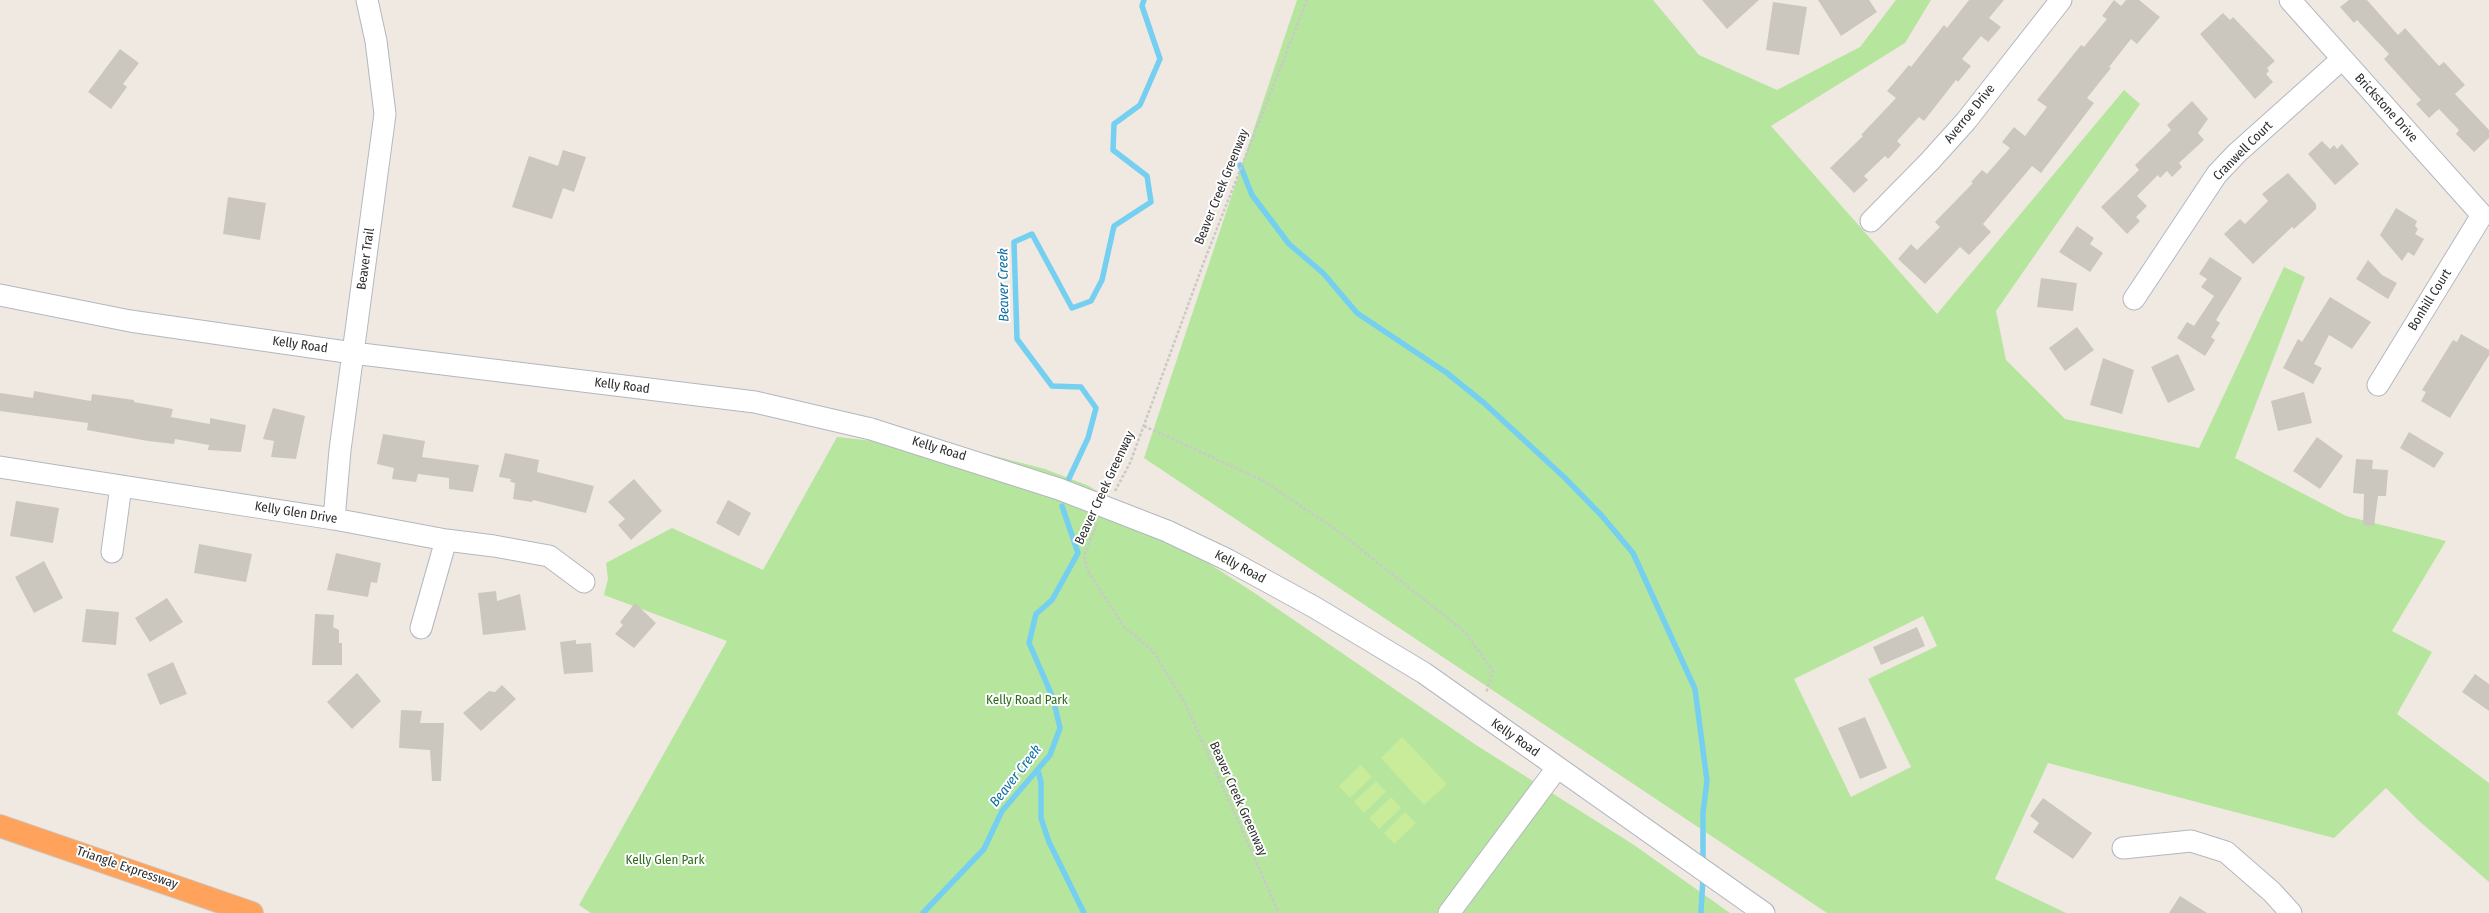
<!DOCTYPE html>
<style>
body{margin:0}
canvas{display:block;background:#efe9e1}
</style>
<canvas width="2489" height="913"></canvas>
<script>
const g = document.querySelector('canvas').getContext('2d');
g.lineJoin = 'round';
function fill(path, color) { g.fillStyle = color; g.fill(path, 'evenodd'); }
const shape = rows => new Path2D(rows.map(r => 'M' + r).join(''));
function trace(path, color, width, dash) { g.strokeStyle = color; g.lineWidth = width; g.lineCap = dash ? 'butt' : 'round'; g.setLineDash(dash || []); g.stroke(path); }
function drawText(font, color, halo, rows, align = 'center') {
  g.font = font + ' "Fira Sans Condensed",sans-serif'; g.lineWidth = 4; g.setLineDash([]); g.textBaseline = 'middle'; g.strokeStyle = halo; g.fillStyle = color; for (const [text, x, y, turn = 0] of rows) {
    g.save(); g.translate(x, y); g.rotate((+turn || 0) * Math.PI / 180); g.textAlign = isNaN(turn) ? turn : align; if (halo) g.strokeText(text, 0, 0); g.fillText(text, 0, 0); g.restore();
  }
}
fill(shape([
 [1297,0,1653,0,1699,55,1777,90,1860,47,1896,0,1931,0,1905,43,1771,126,1937,314,2124,90,2140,104,1996,311,2006,360,2065,419,2199,448,2284,267,2305,277,2235,458,2346,516,2446,541,2392,631,2432,652,2397,714,2489,783,2489,882,2418,820,2386,788,2334,838,2048,763,1995,879,2066,913,1827,913,1144,458],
 [1923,616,1937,646,1868,679,1911,767,1851,797,1794,679],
 [837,437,983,453,1045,469,1089,486,1253,592,1476,745,1634,845,1730,913,591,913,579,905,727,641,604,595,608,579,606,563,672,528,763,570]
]), '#b6e59e');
fill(shape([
 [1402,737,1447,784,1424,805,1381,758],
 [1361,765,1372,777,1350,798,1339,786],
 [1376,781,1386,792,1364,813,1354,802],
 [1391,797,1401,808,1379,829,1369,818],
 [1405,812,1416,823,1394,844,1384,833]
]), '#c9ec9a');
trace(shape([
 [1240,165,1252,195,1289,244,1323,273,1357,313,1447,373,1484,403,1565,478,1602,516,1633,553,1695,689,1707,781,1703,812,1703,863],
 [1065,487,1088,438,1096,408,1081,387,1052,386,1017,339,1014,242,1032,234,1072,308,1091,301,1102,280,1114,226,1151,202,1147,176,1113,150,1114,124,1140,105,1160,59,1142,6,1144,0],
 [1038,771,1041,782,1041,818,1049,842,1084,913],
 [923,913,984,849,1002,811,1050,755,1060,728,1053,698,1029,643,1036,614,1052,600,1078,553,1062,506],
 [1701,913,1703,876]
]), '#75cff0', 5.5);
fill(shape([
 [1702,0,1759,0,1727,29],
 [1818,0,1869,0,1877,12,1841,36],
 [1969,0,2004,0,1989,18,2001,27,1988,42,1981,36,1962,59,1971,66,1958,82,1956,80,1924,121,1919,117,1897,141,1901,145,1888,159,1885,156,1864,176,1868,180,1854,193,1830,168,1863,136,1861,135,1896,98,1887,91,1909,65,1911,67,1944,25,1947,28],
 [2114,0,2121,6,2126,0,2139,0,2160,17,2137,44,2131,39,2109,67,2111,68,2087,98,2094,103,2041,173,2032,166,1983,224,1991,232,1969,255,1960,247,1925,284,1898,259,1911,244,1917,250,1940,227,1935,222,1973,183,1971,182,1982,170,1987,174,2010,148,2002,142,2014,127,2025,136,2047,107,2037,100,2081,45,2084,47,2107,19,2102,16],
 [2349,0,2367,0,2398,35,2405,28,2439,66,2444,62,2465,85,2455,94,2489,130,2489,138,2474,152,2456,134,2459,130,2439,109,2429,118,2416,104,2421,100,2384,59,2389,54,2357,20,2354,23,2340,7],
 [1773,2,1807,7,1799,55,1766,50],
 [2223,13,2230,20,2233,17,2275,61,2267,68,2269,71,2266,74,2273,82,2255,99,2200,34],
 [120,49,139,63,123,84,127,87,111,109,88,92],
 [2192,101,2208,119,2198,133,2204,140,2179,163,2182,167,2172,177,2167,171,2160,178,2158,175,2137,196,2147,206,2136,217,2140,221,2127,234,2101,207,2139,170,2135,165,2171,130,2167,125],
 [2322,141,2330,149,2334,145,2337,149,2342,144,2359,164,2335,185,2308,154],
 [563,150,586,157,574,192,563,188,552,219,512,207,529,156,558,166],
 [2288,173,2316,204,2316,209,2294,229,2292,227,2253,264,2224,234,2240,219,2245,224,2268,201,2262,194],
 [228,197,266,203,260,240,223,234],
 [2396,208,2417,221,2415,226,2418,229,2415,234,2424,239,2414,256,2408,252,2402,261,2380,235],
 [2077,226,2094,238,2090,244,2103,253,2090,272,2059,252],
 [2210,257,2242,278,2216,320,2220,323,2211,337,2215,340,2205,356,2177,338,2187,322,2194,326,2214,296,2201,287,2207,279,2199,274],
 [2368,260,2382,275,2397,283,2388,299,2356,279],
 [2041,278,2077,283,2073,311,2037,307],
 [2330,297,2371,322,2352,349,2329,335,2314,364,2322,368,2313,384,2283,368,2298,339,2302,342],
 [2077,327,2094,350,2065,371,2049,348],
 [2461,334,2489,350,2489,355,2450,418,2421,401,2426,392,2422,390,2453,340,2457,342],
 [2178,354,2195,390,2168,403,2151,367],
 [2103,358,2134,370,2122,414,2090,405],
 [34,391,91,401,92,394,134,400,134,402,173,409,171,417,210,424,210,418,246,425,241,452,208,450,209,445,175,439,174,444,148,441,87,430,88,423,0,411,0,393,33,398],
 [2304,392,2312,423,2278,431,2271,401],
 [273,408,305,416,296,459,271,457,274,441,263,439],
 [2409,432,2444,453,2434,468,2400,448],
 [383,434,425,441,422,457,479,465,473,492,449,489,449,478,418,474,416,482,392,479,394,468,377,464],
 [2317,437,2343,456,2320,489,2293,471],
 [505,453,539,460,537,472,594,486,586,513,533,500,532,502,513,499,515,483,510,482,511,479,499,477],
 [2356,459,2373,460,2372,469,2388,470,2386,496,2378,496,2374,526,2363,525,2364,494,2353,493],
 [634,479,662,511,631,540,618,525,625,519,608,502],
 [728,500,751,513,739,536,716,523],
 [16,501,59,508,53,543,10,536],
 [199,544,252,554,246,582,194,573],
 [336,553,381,563,377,583,371,582,368,597,327,590],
 [44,561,63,598,34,613,15,577],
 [496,591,497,601,520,594,526,630,483,635,478,593],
 [167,598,183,622,150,642,135,618],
 [635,603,656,623,634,648,615,634,623,625,620,622],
 [86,609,119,612,116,645,82,642],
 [315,614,334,615,333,627,339,630,339,643,342,643,342,665,312,665],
 [1917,627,1925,646,1881,665,1873,647],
 [576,640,576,644,591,643,593,672,564,674,560,642],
 [173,662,187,694,160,705,147,674],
 [357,673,381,701,352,729,327,702],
 [2475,674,2489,684,2489,711,2462,692],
 [502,685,516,699,481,731,463,713,489,691,495,692],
 [401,710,422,711,420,723,444,723,441,781,432,781,430,750,399,748],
 [1865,717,1887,768,1860,779,1838,728],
 [2043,798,2092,833,2073,859,2033,832,2039,823,2030,816],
 [2180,896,2207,913,2169,913]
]), '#cbc7bf');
const minor = shape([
 [2290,0,2482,215,2378,385],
 [1871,221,1930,161,1966,121,2061,0],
 [0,295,130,321,353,353,755,402,871,429],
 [2134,299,2217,174,2237,153,2342,59],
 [0,467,334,519,446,540,494,546,549,556,584,582],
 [334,519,340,450,385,114,376,41,367,0],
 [1167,531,1228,560,1314,607,1424,673,1764,913],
 [112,552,121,486],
 [421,628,446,540],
 [2123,848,2191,841,2226,852,2272,892,2291,913],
 [1449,913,1557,768]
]);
const highway = shape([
 [0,826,252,913]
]);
trace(minor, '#b4b7c1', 23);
trace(highway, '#c9c9c9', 24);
trace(shape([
 [1144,426,1264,481,1339,532,1465,632,1493,671,1486,693],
 [1115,491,1130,463,1205,259,1307,0],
 [1097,524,1084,556,1088,571,1124,627,1153,651,1185,703,1279,913]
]), '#c9c9c9', 2.5, [3, 2]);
trace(minor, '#fff', 21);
trace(highway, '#ffa35c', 22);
const minorBridge = shape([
 [871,429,1059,489,1167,531]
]);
trace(minorBridge, '#b4b7c1', 23, []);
trace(minorBridge, '#fff', 21);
drawText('13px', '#2e2e2e', '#fff', [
 ["Brickstone Drive",2386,108,48],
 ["Averroe Drive",1970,114,-51],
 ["Cranwell Court",2243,151,-45],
 ["Beaver Creek Greenway",1222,187,-68],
 ["Beaver Trail",366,259,-82],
 ["Bonhill Court",2430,300,-58],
 ["Kelly Road",300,345,8],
 ["Kelly Road",622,386,7],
 ["Kelly Road",939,449,17],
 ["Beaver Creek Greenway",1105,488,-65],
 ["Kelly Glen Drive",296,513,9],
 ["Kelly Road",1240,567,28],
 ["Kelly Road",1515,738,35],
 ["Beaver Creek Greenway",1238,799,66],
 ["Triangle Expressway",127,868,19]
]);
drawText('13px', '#2c6e1b', '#fff', [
 ["Kelly Road Park",1027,700],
 ["Kelly Glen Park",665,860]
]);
drawText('italic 14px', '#0d6fa3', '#fff', [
 ["Beaver Creek",1004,285,-91],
 ["Beaver Creek",1016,776,-52]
]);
</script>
